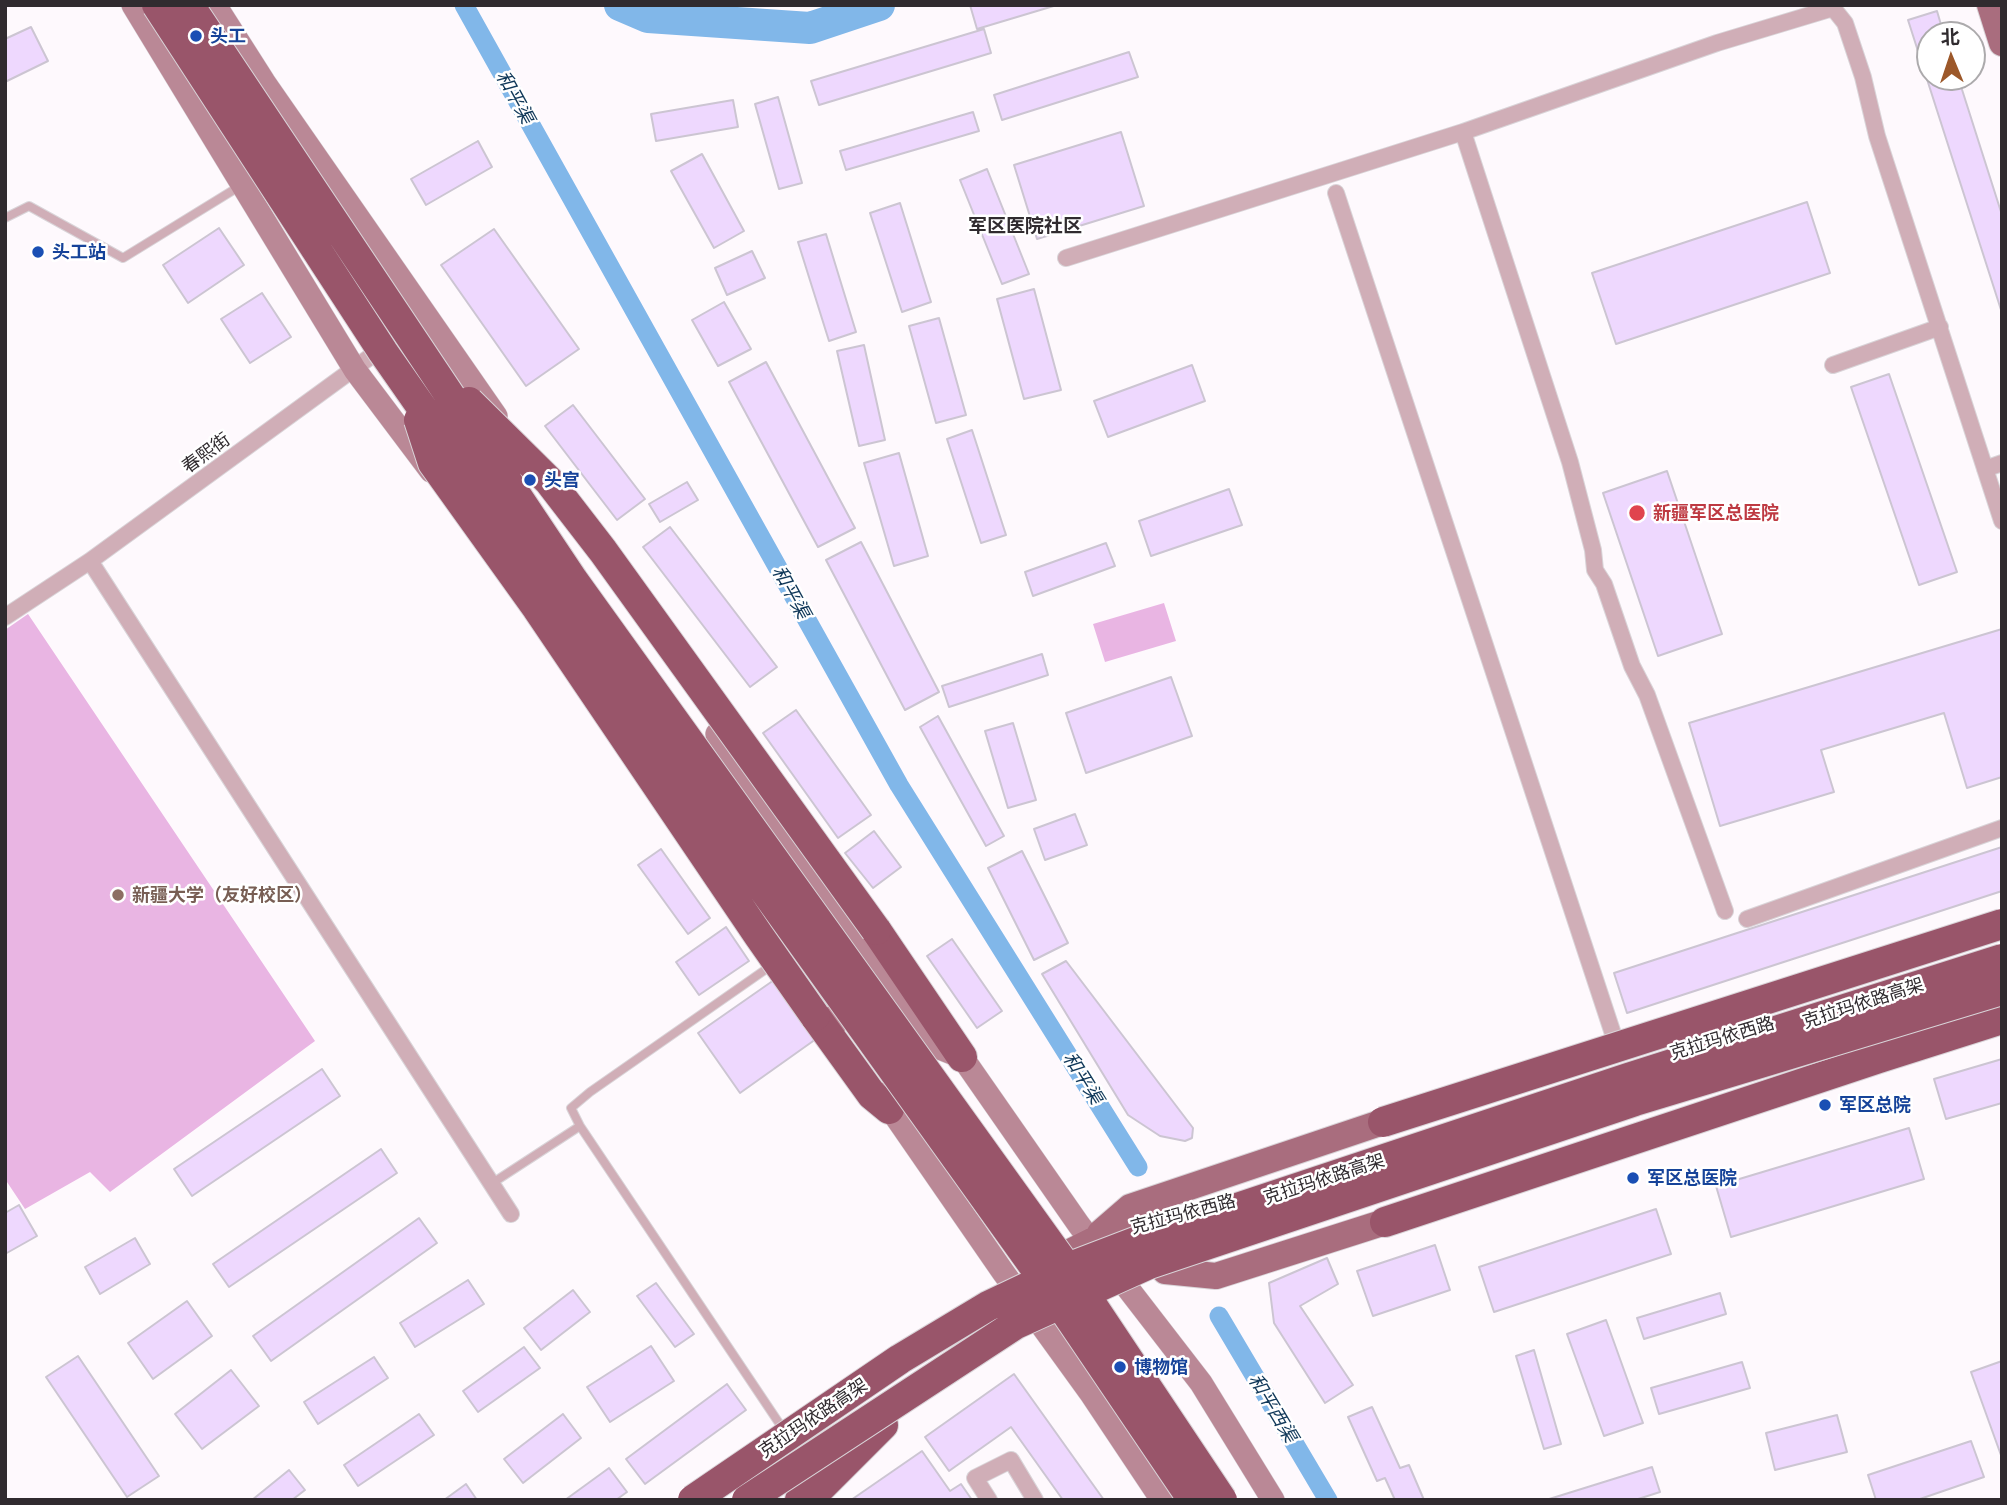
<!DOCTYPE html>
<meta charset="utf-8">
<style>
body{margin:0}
#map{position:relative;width:2007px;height:1505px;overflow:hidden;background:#fef9fd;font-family:Barlow,"Noto Sans SC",sans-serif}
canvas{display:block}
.frame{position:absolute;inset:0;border:7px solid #302b2f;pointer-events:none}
.north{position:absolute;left:1916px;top:21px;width:70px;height:70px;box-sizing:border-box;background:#fff;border:2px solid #acaaac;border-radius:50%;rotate:358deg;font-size:19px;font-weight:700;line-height:28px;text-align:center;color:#302b2f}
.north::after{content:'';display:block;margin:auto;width:24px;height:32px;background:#9c582a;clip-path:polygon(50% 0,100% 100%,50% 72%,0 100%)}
</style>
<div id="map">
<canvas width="2007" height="1505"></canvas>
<div class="frame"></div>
<div class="north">北</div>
</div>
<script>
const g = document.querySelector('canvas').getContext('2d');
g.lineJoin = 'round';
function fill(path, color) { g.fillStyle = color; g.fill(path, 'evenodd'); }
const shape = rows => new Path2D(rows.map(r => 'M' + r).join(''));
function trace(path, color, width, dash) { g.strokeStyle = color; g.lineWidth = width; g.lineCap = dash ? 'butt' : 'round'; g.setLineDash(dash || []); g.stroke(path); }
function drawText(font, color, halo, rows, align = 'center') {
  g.font = font + ' Barlow,"Noto Sans SC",sans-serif'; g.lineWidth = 5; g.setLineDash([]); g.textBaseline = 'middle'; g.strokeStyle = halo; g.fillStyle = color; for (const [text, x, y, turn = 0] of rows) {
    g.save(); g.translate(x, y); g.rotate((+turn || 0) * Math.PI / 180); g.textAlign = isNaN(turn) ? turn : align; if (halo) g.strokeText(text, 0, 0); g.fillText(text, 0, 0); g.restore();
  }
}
fill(shape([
 [1164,603,1176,641,1105,662,1093,624],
 [28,614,315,1041,110,1192,90,1172,25,1209,5,1179,5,630]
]), '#e9b5e3');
trace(shape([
 [464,5,899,785,1138,1167],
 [1219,1316,1328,1500]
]), '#81b7e9', 19);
trace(shape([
 [620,5,648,17,810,28,879,5]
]), '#81b7e9', 32);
const building = shape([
 [970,5,1057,5,977,29,970,5],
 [1937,11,1944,35,1930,35,1930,77,1958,77,2002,215,2002,313,1908,20,1937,11],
 [31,27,48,61,5,82,5,39,31,27],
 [984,29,991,53,819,105,811,81,984,29],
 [1129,52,1138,77,1002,120,994,95,1129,52],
 [778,97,802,183,779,189,755,104,778,97],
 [733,100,738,127,656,141,651,114,733,100],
 [973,112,979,131,846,170,840,151,973,112],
 [1121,132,1144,206,1037,239,1014,165,1121,132],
 [478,141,492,167,426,205,411,179,478,141],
 [702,154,744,231,714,248,671,171,702,154],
 [987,169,1029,274,1002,284,960,180,987,169],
 [1807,202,1830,273,1616,344,1592,273,1807,202],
 [900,203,931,302,902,312,870,213,900,203],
 [219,228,244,265,188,303,163,265,219,228],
 [494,229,579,349,526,386,441,265,494,229],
 [826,234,856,332,829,341,798,242,826,234],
 [752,251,765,278,727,295,715,268,752,251],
 [1034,289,1061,390,1024,399,997,299,1034,289],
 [262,293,291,337,250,363,221,319,262,293],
 [724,302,751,349,718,366,692,320,724,302],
 [939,318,966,415,936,423,909,326,939,318],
 [864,345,885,440,859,446,837,351,864,345],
 [766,362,855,528,818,547,729,382,766,362],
 [1192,365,1205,401,1108,437,1094,401,1192,365],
 [1889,374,1957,572,1919,585,1851,387,1889,374],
 [573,405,645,499,617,520,545,426,573,405],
 [972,430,1006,535,981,543,947,439,972,430],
 [899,453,928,556,894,566,864,463,899,453],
 [1667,471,1722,634,1658,656,1603,493,1667,471],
 [687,482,698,500,660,522,649,504,687,482],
 [1229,489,1242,525,1151,556,1139,521,1229,489],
 [670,527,777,667,750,687,643,547,670,527],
 [861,542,939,692,905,710,826,560,861,542],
 [1106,543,1115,566,1033,596,1025,572,1106,543],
 [2002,629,2002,777,1967,788,1944,713,1821,750,1834,792,1720,826,1689,723,2002,629],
 [1042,654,1048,675,949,707,942,686,1042,654],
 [1171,677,1192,736,1086,773,1066,713,1171,677],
 [796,710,871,815,838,838,763,733,796,710],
 [938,716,1004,836,986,846,920,727,938,716],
 [1013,723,1036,800,1008,808,985,731,1013,723],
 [1075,814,1087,845,1045,860,1034,829,1075,814],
 [874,831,901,867,873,888,845,853,874,831],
 [2002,847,2002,891,1627,1013,1614,973,2002,847],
 [661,849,710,918,688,934,638,865,661,849],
 [1022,851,1068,943,1034,960,988,868,1022,851],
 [726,927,749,961,699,995,676,962,726,927],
 [952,939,1002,1011,977,1028,927,956,952,939],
 [1066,961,1193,1128,1192,1138,1185,1141,1160,1136,1128,1115,1042,974,1066,961],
 [774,980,816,1039,740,1093,698,1033,774,980],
 [2002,1059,2002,1103,1946,1119,1934,1079,2002,1059],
 [322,1069,340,1096,192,1196,174,1169,322,1069],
 [1909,1128,1924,1179,1731,1237,1716,1186,1909,1128],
 [381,1149,397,1173,229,1287,213,1264,381,1149],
 [19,1205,37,1236,5,1254,5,1213,19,1205],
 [1656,1209,1671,1254,1494,1312,1479,1267,1656,1209],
 [419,1218,437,1243,271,1361,253,1336,419,1218],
 [135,1238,150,1264,100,1294,85,1267,135,1238],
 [1435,1245,1450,1290,1373,1316,1357,1271,1435,1245],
 [1327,1258,1338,1284,1300,1306,1353,1385,1325,1403,1274,1323,1269,1283,1327,1258],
 [468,1280,484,1304,415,1347,400,1323,468,1280],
 [656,1283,694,1334,675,1347,637,1296,656,1283],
 [573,1290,590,1312,541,1350,524,1328,573,1290],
 [1720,1293,1726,1314,1644,1339,1637,1318,1720,1293],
 [187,1301,212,1336,153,1379,128,1343,187,1301],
 [1606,1320,1643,1423,1604,1436,1567,1334,1606,1320],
 [651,1346,674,1381,610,1422,587,1387,651,1346],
 [524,1347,540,1368,478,1412,463,1391,524,1347],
 [1534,1350,1561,1444,1544,1449,1516,1356,1534,1350],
 [78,1356,159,1476,127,1497,46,1377,78,1356],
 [374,1357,388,1378,318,1424,304,1402,374,1357],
 [2002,1361,2002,1458,1971,1372,2002,1361],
 [1742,1362,1750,1388,1659,1414,1651,1388,1742,1362],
 [231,1370,259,1406,202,1449,175,1414,231,1370],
 [1014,1374,1104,1500,1063,1500,1011,1427,949,1471,925,1437,1014,1374],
 [727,1384,746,1410,645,1484,626,1459,727,1384],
 [1372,1407,1400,1468,1409,1465,1424,1500,1395,1500,1385,1478,1377,1481,1348,1417,1372,1407],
 [419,1414,434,1435,358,1486,344,1465,419,1414],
 [563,1414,581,1438,523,1483,504,1459,563,1414],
 [1837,1415,1847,1452,1775,1470,1766,1433,1837,1415],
 [1971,1441,1984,1477,1917,1500,1876,1500,1868,1475,1971,1441],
 [922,1451,950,1491,961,1484,972,1500,851,1500,922,1451],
 [1652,1467,1660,1492,1635,1500,1546,1500,1652,1467],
 [609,1468,627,1492,616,1500,565,1500,609,1468],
 [289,1470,305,1490,292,1500,252,1500,289,1470],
 [466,1484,477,1500,444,1500,466,1484]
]);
fill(building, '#eed8fe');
trace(building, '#ccc5d2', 2);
const lane = shape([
 [5,218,29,206,123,258,240,186],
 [580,1126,785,1432],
 [491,1184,580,1126,571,1108,590,1092,772,965]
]);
const street = shape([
 [1463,132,1570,462,1593,550,1595,570,1604,584,1632,666,1647,695,1725,911],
 [1336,193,1619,1052],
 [1066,258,1463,132,1717,43,1833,8,1845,23,1863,77,1877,136,2002,521],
 [1833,365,1940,327],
 [1985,469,2002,463],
 [90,561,511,1214],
 [5,617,90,561,385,346],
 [1747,919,2002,828],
 [989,1500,975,1478,1011,1460,1035,1500]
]);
const secondary = shape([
 [133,5,355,370,431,471],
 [215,5,264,82,496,416],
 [717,734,937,1047,962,1057,1079,1225,1201,1383,1273,1500],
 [735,876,792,952,836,1023],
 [880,1094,1003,1272,1092,1395,1162,1500]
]);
const primary = shape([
 [1990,5,2002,43],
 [1100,1233,1130,1207,1383,1122],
 [1046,1264,1092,1241,1164,1219],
 [1165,1271,1216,1276,1385,1222]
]);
const highway = shape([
 [876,930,962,1057],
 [815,1016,872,1095,889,1109],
 [1385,1222,1879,1058,2002,1019],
 [800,1500,821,1487,883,1425]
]);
trace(lane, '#d9d4d8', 10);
trace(street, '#d9d4d8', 18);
trace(secondary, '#d9d4d8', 24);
trace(primary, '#d9d4d8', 28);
trace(highway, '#d9d4d8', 32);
trace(lane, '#d0aeb7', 8);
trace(street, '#d0aeb7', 16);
trace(secondary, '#ba8896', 23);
trace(primary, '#a96d7e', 26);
trace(highway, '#99556a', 30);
const highwayBridge = shape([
 [157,5,383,352,559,604,1046,1283,1193,1500],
 [189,5,573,580,1070,1272,1222,1500],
 [469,402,549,481,603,551,876,930],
 [419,420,433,463,537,608,759,936,815,1016],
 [1383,1122,2002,924],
 [693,1500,900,1359,988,1306,1070,1267,1138,1241,1628,1078,2002,959],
 [747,1500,1016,1324,1149,1264,1635,1101,2002,990]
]);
trace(highwayBridge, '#d9d4d8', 32, []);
trace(highwayBridge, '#99556a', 30);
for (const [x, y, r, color] of [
 [196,36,7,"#1a4fb4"],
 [38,252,7,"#1a4fb4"],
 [530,480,7,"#1a4fb4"],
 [1637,513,9,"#e0444e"],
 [118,895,7,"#8d6e63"],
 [1825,1105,7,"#1a4fb4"],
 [1633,1178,7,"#1a4fb4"],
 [1120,1367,7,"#1a4fb4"]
]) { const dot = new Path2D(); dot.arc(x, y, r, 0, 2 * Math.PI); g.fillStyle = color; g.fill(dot); trace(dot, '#fff', 2.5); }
drawText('bold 18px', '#164399', '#fff', [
 ["头工",210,36],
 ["头工站",52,252],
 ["头宫",544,480],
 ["军区总院",1839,1105],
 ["军区总医院",1647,1178],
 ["博物馆",1134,1367]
], 'left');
drawText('18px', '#302b2f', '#fff', [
 ["春熙街",206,453,-36],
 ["克拉玛依路高架",1863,1003,-18],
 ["克拉玛依西路",1722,1038,-17],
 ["克拉玛依路高架",1324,1179,-18],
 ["克拉玛依西路",1183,1214,-15],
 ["克拉玛依路高架",813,1418,-34]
]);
drawText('bold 18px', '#be3a42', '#fff', [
 ["新疆军区总医院",1653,513]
], 'left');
drawText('bold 18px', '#785e54', '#fff', [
 ["新疆大学（友好校区）",132,895]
], 'left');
drawText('italic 19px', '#103859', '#fff', [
 ["和平渠",515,97,61],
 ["和平渠",791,592,61],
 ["和平渠",1083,1078,58],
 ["和平西渠",1273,1408,59]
]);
drawText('bold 19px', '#302b2f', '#fff', [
 ["军区医院社区",1025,226]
]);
</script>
